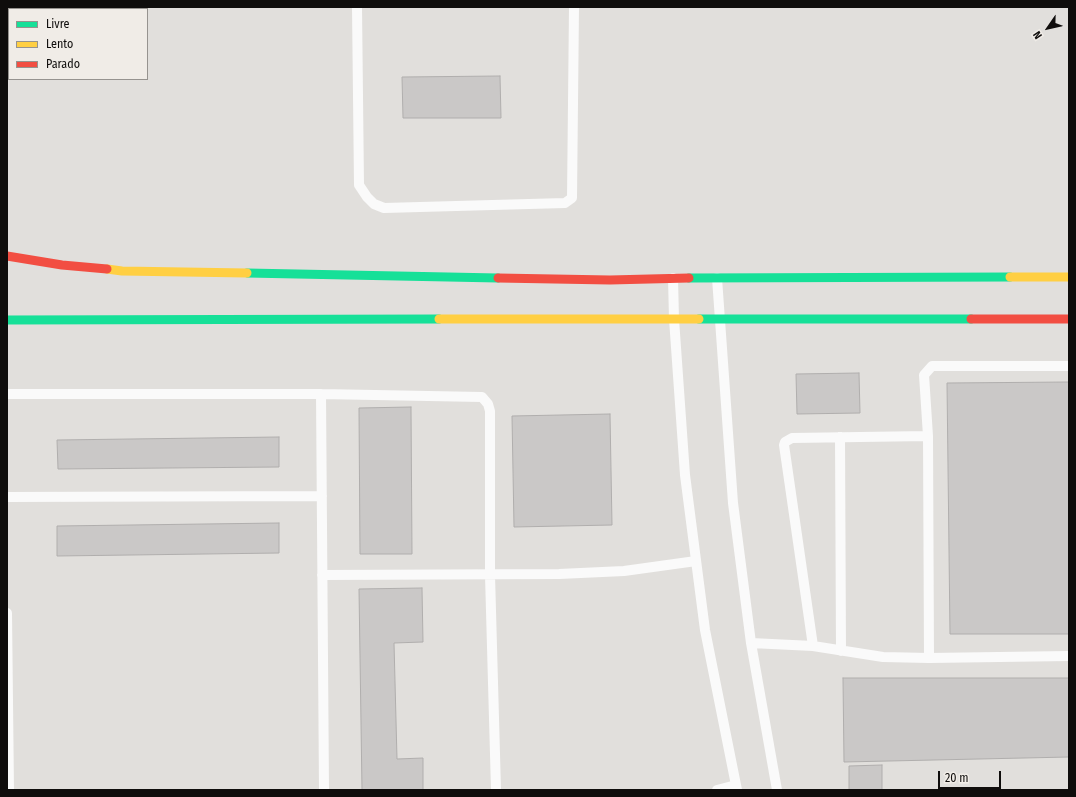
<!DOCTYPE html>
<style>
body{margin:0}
#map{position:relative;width:1076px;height:797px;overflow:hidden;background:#e1dfdc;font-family:"Fira Sans Condensed",sans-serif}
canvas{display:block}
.frame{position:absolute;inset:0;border:8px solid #0f0d0c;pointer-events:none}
.legend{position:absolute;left:8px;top:8px;width:140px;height:72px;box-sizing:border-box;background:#f0ece7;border:1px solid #96938f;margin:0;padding:5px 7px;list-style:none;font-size:12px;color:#0f0d0c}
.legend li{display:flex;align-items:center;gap:8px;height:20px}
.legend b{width:20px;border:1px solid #96938f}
.north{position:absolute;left:1028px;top:8px;width:40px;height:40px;-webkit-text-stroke:3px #f0ece7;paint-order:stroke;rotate:236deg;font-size:11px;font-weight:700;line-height:16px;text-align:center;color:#0f0d0c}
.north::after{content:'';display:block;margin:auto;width:14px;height:18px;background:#0f0d0c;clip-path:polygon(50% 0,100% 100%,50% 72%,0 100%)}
.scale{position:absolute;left:938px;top:771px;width:63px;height:18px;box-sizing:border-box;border:2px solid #0f0d0c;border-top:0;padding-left:5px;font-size:12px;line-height:14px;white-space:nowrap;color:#0f0d0c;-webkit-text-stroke:3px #f0ece7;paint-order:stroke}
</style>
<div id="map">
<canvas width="1076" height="797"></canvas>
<div class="frame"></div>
<ul class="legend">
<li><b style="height:5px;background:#16e098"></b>Livre</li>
<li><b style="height:5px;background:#ffcf43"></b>Lento</li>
<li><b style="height:5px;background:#f24e42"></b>Parado</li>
</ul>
<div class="north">N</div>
<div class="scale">20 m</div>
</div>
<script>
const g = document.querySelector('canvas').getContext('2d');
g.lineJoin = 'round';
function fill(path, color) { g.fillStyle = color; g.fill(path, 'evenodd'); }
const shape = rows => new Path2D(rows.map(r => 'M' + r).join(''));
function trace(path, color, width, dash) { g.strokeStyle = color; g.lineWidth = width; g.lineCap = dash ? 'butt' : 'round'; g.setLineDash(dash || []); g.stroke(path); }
const building = shape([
 [500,76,501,118,403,118,402,77,500,76],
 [859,373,860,413,797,414,796,374,859,373],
 [1069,382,1069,634,950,634,947,383,1069,382],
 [411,407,412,554,360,554,359,408,411,407],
 [610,414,612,525,514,527,512,416,610,414],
 [279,437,279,467,58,469,57,440,279,437],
 [279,523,279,553,57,556,57,526,279,523],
 [422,588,423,642,394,643,397,759,423,758,423,790,362,790,359,589,422,588],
 [843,678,1069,678,1069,757,844,762,843,678],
 [882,765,882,790,849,790,849,766,882,765]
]);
fill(building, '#cac8c7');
trace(building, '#b0aead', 1);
trace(shape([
 [357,7,359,185,367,197,374,204,384,208,565,203,572,198,574,7],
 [673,278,674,319,685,475,705,630,737,790],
 [717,278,733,503,751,643,777,790],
 [7,394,321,394,482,397,488,404,490,411,490,575,496,790],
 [321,394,324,790],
 [840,437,841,651],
 [7,497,322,496],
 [322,575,559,574,624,571,696,561],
 [7,613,9,790],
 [751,643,813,646,883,657,929,658,1069,656],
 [813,646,784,445,785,442,792,438,928,436],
 [929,658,928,436,924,375,932,366,1069,366],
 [717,790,736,785]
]), '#fafafa', 10);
trace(shape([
 [247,273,498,278],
 [689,278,1010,277],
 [699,319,971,319],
 [7,320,439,319]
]), '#16e098', 9);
trace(shape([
 [107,269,122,271,247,273],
 [1010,277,1069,277],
 [439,319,699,319]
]), '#ffcf43', 9);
trace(shape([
 [7,256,62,265,107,269],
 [498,278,610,280,689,278],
 [971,319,1069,319]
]), '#f24e42', 9);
</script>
